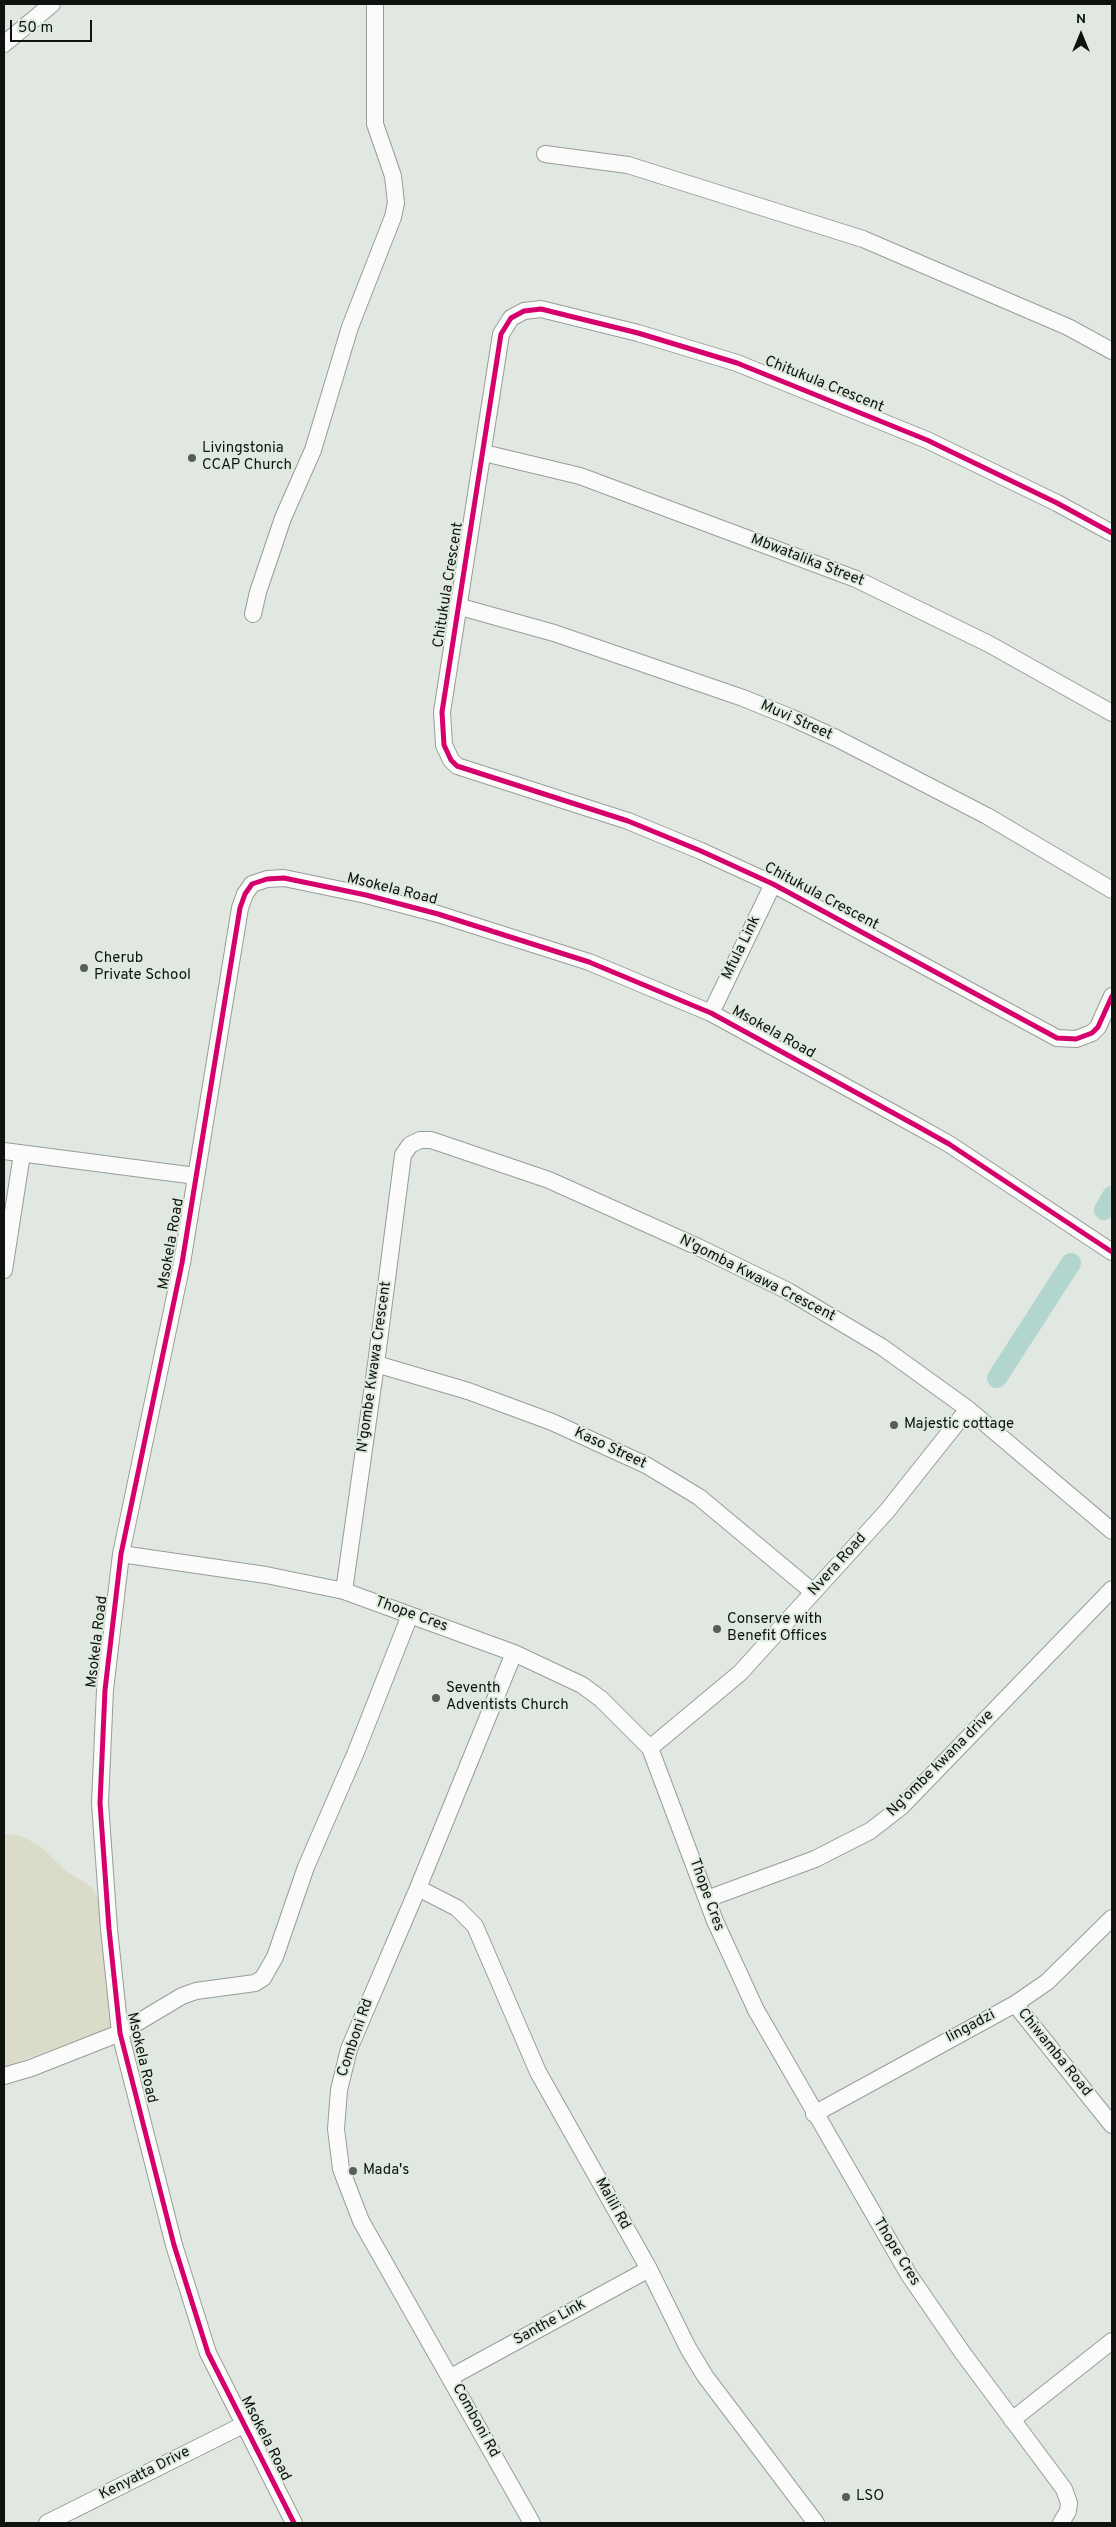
<!DOCTYPE html>
<style>
body{margin:0}
#map{position:relative;width:1116px;height:2527px;overflow:hidden;background:#e1e7e1;font-family:Overpass,sans-serif}
canvas{display:block}
.frame{position:absolute;inset:0;border:5px solid #0f130f;pointer-events:none}
.north{position:absolute;left:1056px;top:10px;width:50px;height:50px;-webkit-text-stroke:4px #dfeade;paint-order:stroke;rotate:0deg;font-size:14px;font-weight:700;line-height:20px;text-align:center;color:#0f130f}
.north::after{content:'';display:block;margin:auto;width:18px;height:22px;background:#0f130f;clip-path:polygon(50% 0,100% 100%,50% 72%,0 100%)}
.scale{position:absolute;left:10px;top:20px;width:82px;height:22px;box-sizing:border-box;border:2px solid #0f130f;border-top:0;padding-left:6px;font-size:15px;line-height:18px;white-space:nowrap;color:#0f130f;-webkit-text-stroke:4px #dfeade;paint-order:stroke}
</style>
<div id="map">
<canvas width="1116" height="2527"></canvas>
<div class="frame"></div>
<div class="north">N</div>
<div class="scale">50 m</div>
</div>
<script>
const g = document.querySelector('canvas').getContext('2d');
g.lineJoin = 'round';
function fill(path, color) { g.fillStyle = color; g.fill(path, 'evenodd'); }
const shape = rows => new Path2D(rows.map(r => 'M' + r).join(''));
function trace(path, color, width, dash) { g.strokeStyle = color; g.lineWidth = width; g.lineCap = dash ? 'butt' : 'round'; g.setLineDash(dash || []); g.stroke(path); }
function drawText(font, color, halo, rows, align = 'center') {
  g.font = font + ' Overpass,sans-serif'; g.lineWidth = 4; g.setLineDash([]); g.textBaseline = 'middle'; g.strokeStyle = halo; g.fillStyle = color; for (const [text, x, y, turn = 0] of rows) {
    g.save(); g.translate(x, y); g.rotate((+turn || 0) * Math.PI / 180); g.textAlign = isNaN(turn) ? turn : align; if (halo) g.strokeText(text, 0, 0); g.fillText(text, 0, 0); g.restore();
  }
}
fill(shape([
 [4,1834,21,1836,40,1846,66,1871,92,1887,98,1898,113,2027,4,2067]
]), '#dbdbc9');
trace(shape([
 [1104,1210,1112,1196],
 [997,1378,1071,1263]
]), '#b2d6cd', 20);
const minor = shape([
 [4,44,52,4],
 [545,154,628,165,863,239,1068,327,1112,351],
 [484,453,580,476,856,579,989,644,1112,713],
 [1112,533,1057,503,927,440,737,363,638,333,541,309,524,311,511,318,501,334,442,712,444,745,451,760,457,766,628,821,701,851,773,884,1057,1038,1076,1039,1092,1033,1098,1027,1112,996],
 [457,606,554,633,743,698,790,717,836,738,987,816,1112,890],
 [253,614,258,592,283,518,313,450,350,327,393,217,396,203,393,176,375,124,375,4],
 [711,1013,773,884],
 [4,1151,196,1176],
 [4,1270,22,1154],
 [376,1364,468,1391,552,1422,646,1465,699,1497,813,1592],
 [121,1554,266,1575,344,1591,514,1653,582,1685,601,1699,650,1748,715,1921,756,2010,909,2275,962,2352,1064,2489,1069,2503,1068,2511,1061,2523],
 [344,1591,376,1364,403,1155,410,1145,420,1140,431,1140,549,1180,698,1247,788,1291,882,1347,968,1409,1112,1531],
 [514,1653,418,1888,349,2049,339,2090,336,2129,341,2169,361,2221,532,2523],
 [650,1748,740,1673,887,1511,968,1409],
 [418,1888,457,1908,475,1926,538,2072,649,2269,688,2348,705,2376,816,2523],
 [707,1899,815,1859,870,1831,901,1807,1112,1589],
 [1015,2004,1112,2125],
 [4,2076,31,2068,120,2033,182,1996,196,1991,255,1983,263,1978,275,1957,306,1867,356,1752,410,1615],
 [814,2114,1015,2004,1047,1982,1112,1918],
 [451,2377,649,2269],
 [1012,2420,1112,2341],
 [47,2523,243,2425],
 [294,2523,208,2353,174,2245,120,2033,109,1929,100,1803,105,1690,121,1554,182,1263,240,908,245,894,252,884,267,879,284,878,366,895,438,914,589,962,711,1013,917,1126,949,1144,1112,1252]
]);
trace(minor, '#989d98', 18);
trace(minor, '#fafbfa', 16);
trace(shape([
 [1112,533,1057,503,927,440,737,363,638,333,541,309,524,311,511,318,501,334,442,712,444,745,451,760,457,766,628,821,701,851,773,884,1057,1038,1076,1039,1092,1033,1098,1027,1112,996],
 [294,2523,208,2353,174,2245,120,2033,109,1929,100,1803,105,1690,121,1554,182,1263,240,908,245,894,252,884,267,879,284,878,366,895,438,914,589,962,711,1013,917,1126,949,1144,1112,1252]
]), '#d6006c', 5);
for (const [x, y, r, color] of [
 [192,458,5,"#585d58"],
 [84,968,5,"#585d58"],
 [894,1425,5,"#585d58"],
 [717,1629,5,"#585d58"],
 [436,1698,5,"#585d58"],
 [353,2171,5,"#585d58"],
 [846,2497,5,"#585d58"]
]) { const dot = new Path2D(); dot.arc(x, y, r, 0, 2 * Math.PI); g.fillStyle = color; g.fill(dot); trace(dot, '#dfeade', 2); }
drawText('15px', '#0f130f', '#dfeade', [
 ["Chitukula Crescent",824,385,22],
 ["Mbwatalika Street",807,561,21],
 ["Chitukula Crescent",449,585,-81],
 ["Muvi Street",796,721,24],
 ["Msokela Road",392,890,14],
 ["Chitukula Crescent",821,897,28],
 ["Mfula Link",742,948,-64],
 ["Msokela Road",773,1033,29],
 ["Msokela Road",172,1244,-80],
 ["N'gomba Kwawa Crescent",757,1279,27],
 ["N'gombe Kwawa Crescent",375,1367,-82],
 ["Kaso Street",610,1449,25],
 ["Nvera Road",838,1565,-48],
 ["Thope Cres",411,1615,20],
 ["Msokela Road",98,1642,-83],
 ["Ng'ombe kwana drive",941,1764,-45],
 ["Thope Cres",706,1895,70],
 ["lingadzi",971,2027,-28],
 ["Comboni Rd",356,2038,-71],
 ["Chiwamba Road",1054,2053,51],
 ["Msokela Road",141,2058,77],
 ["Malili Rd",612,2204,61],
 ["Thope Cres",896,2252,59],
 ["Santhe Link",550,2323,-29],
 ["Comboni Rd",475,2421,61],
 ["Msokela Road",265,2439,63],
 ["Kenyatta Drive",145,2474,-27]
]);
drawText('15px', '#0f130f', '#dfeade', [
 ["Livingstonia",202,449],
 ["CCAP Church",202,466],
 ["Cherub",94,959],
 ["Private School",94,976],
 ["Majestic cottage",904,1425],
 ["Conserve with",727,1620],
 ["Benefit Offices",727,1637],
 ["Seventh",446,1689],
 ["Adventists Church",446,1706],
 ["Mada's",363,2171],
 ["LSO",856,2497]
], 'left');
</script>
